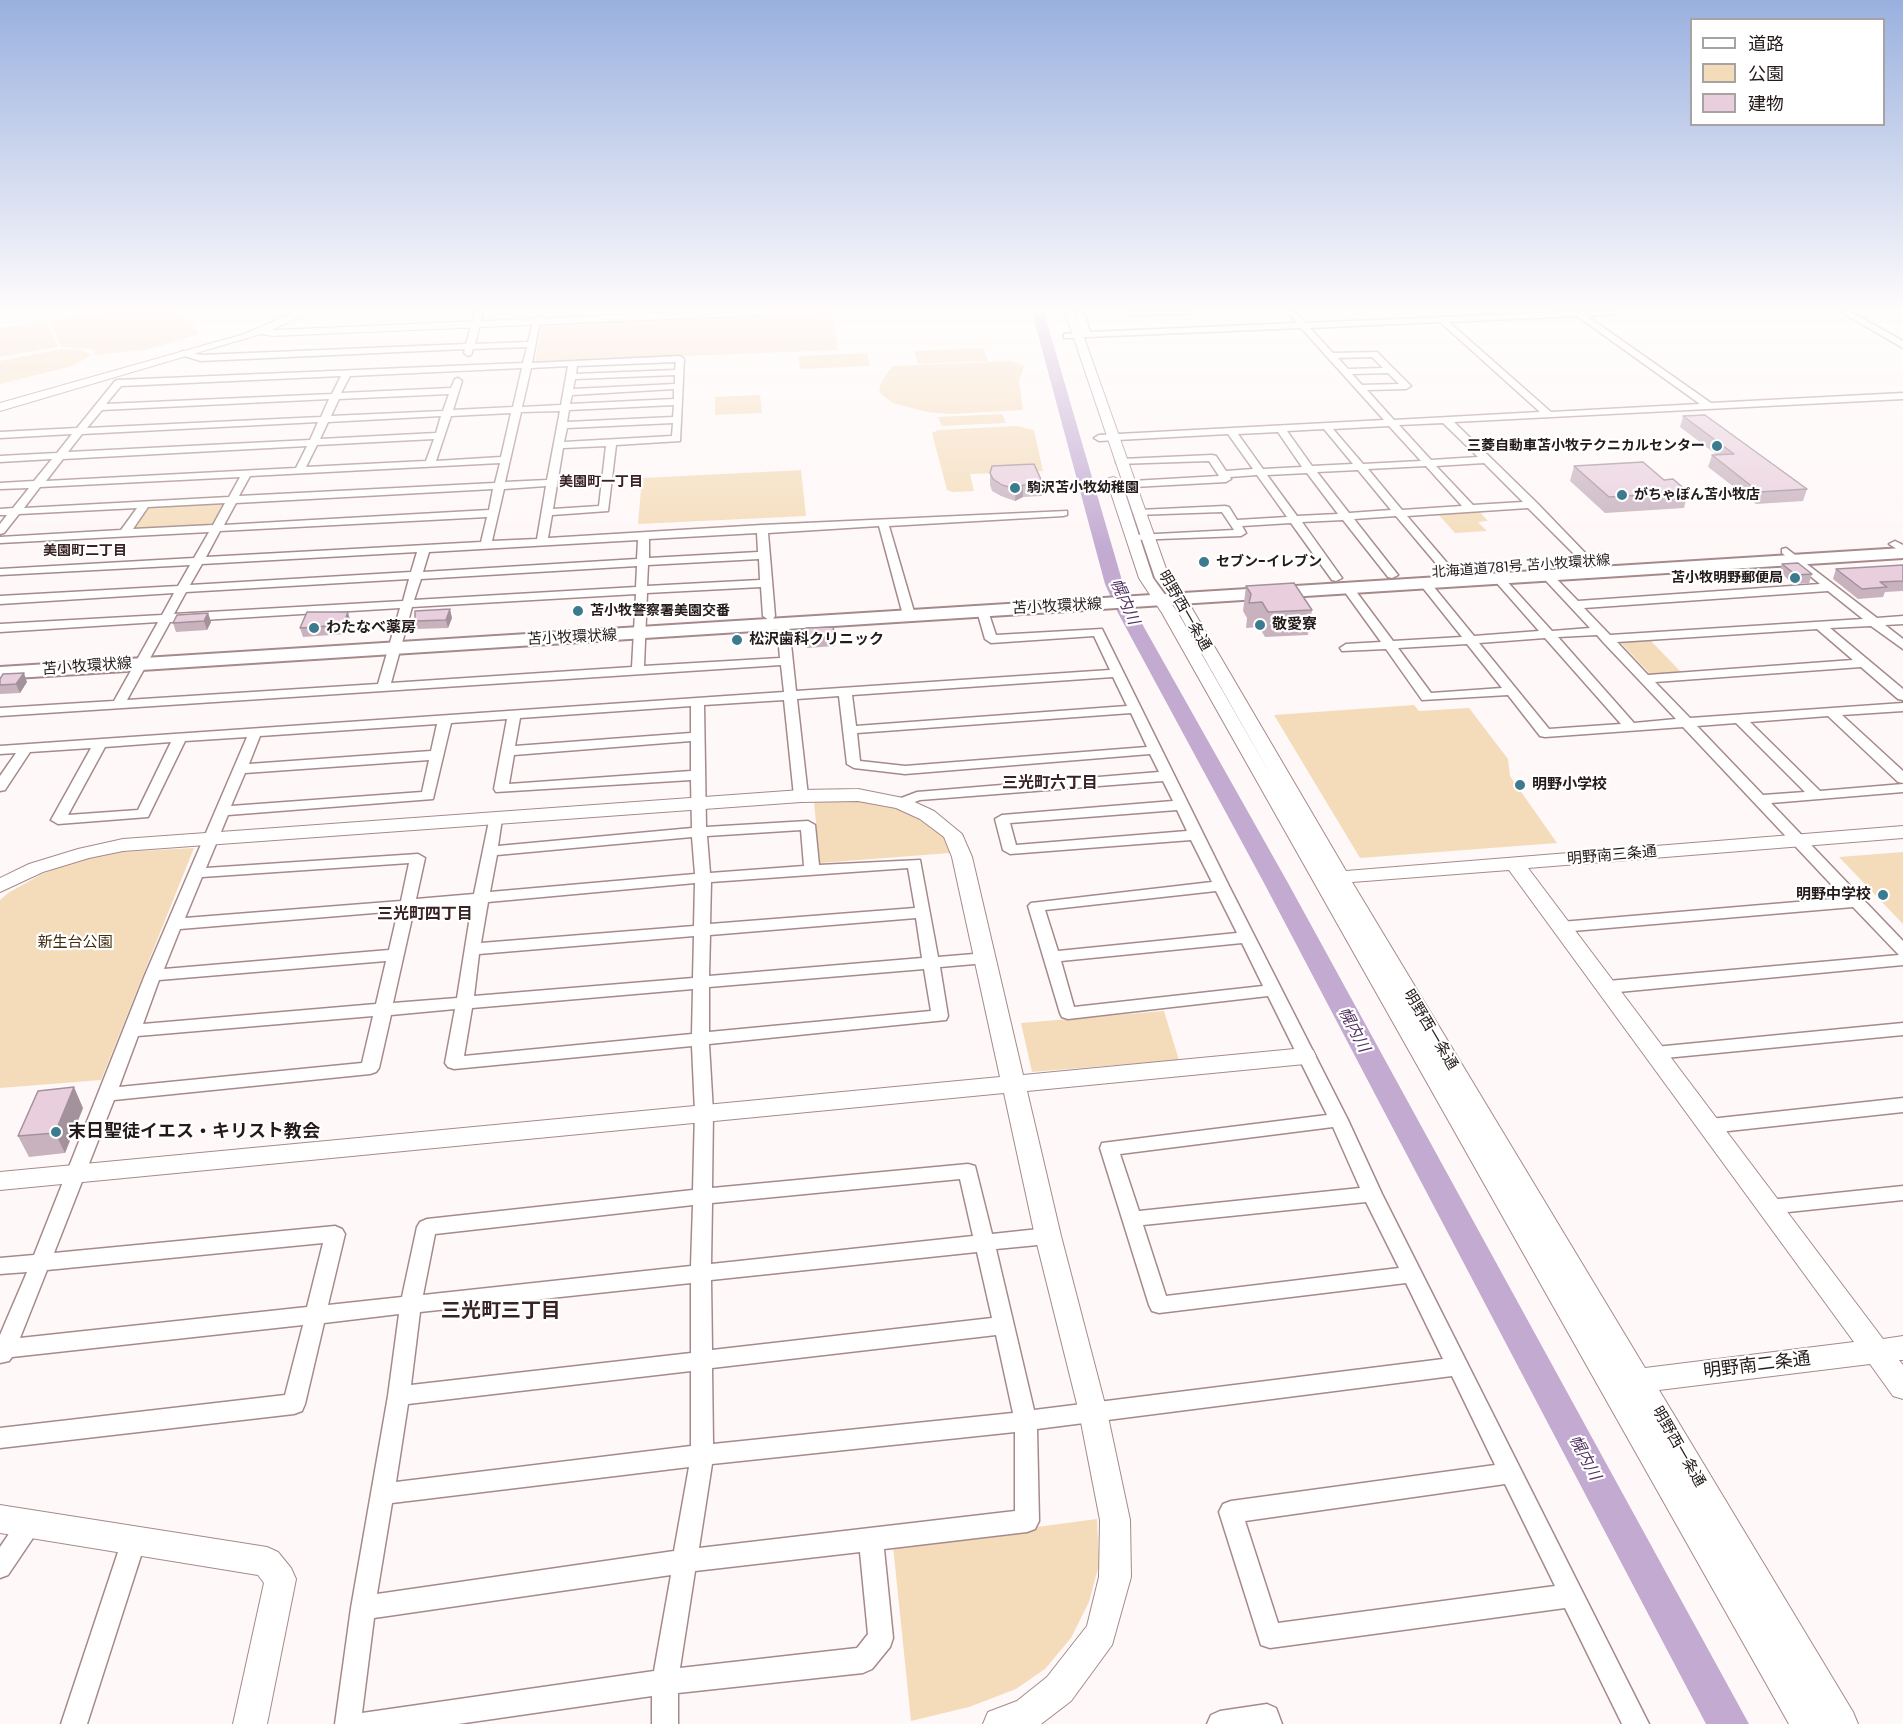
<!DOCTYPE html>
<meta charset="utf-8">
<style>
body{margin:0}
#map{position:relative;width:1903px;height:1724px;overflow:hidden;background:#fff8f8;font-family:Poppins,"Noto Sans JP",sans-serif}
canvas{display:block}
.legend{position:absolute;left:1690px;top:18px;width:195px;height:108px;box-sizing:border-box;background:#fff;border:2px solid #a7a3a3;margin:0;padding:8px 10px;list-style:none;font-size:18px;color:#241a1a}
.legend li{display:flex;align-items:center;gap:12px;height:30px}
.legend b{width:30px;border:2px solid #a7a3a3}
</style>
<div id="map">
<canvas width="1903" height="1724"></canvas>
<ul class="legend">
<li><b style="height:8px;background:#fff"></b>道路</li>
<li><b style="height:16px;background:#f4dcba"></b>公園</li>
<li><b style="height:16px;background:#e9cfdd"></b>建物</li>
</ul>
</div>
<script>
const g = document.querySelector('canvas').getContext('2d');
g.lineJoin = 'round';
function fill(path, color) { g.fillStyle = color; g.fill(path, 'evenodd'); }
const shape = rows => new Path2D(rows.map(r => 'M' + r).join(''));
function trace(path, color, width, dash) { g.strokeStyle = color; g.lineWidth = width; g.lineCap = dash ? 'butt' : 'round'; g.setLineDash(dash || []); g.stroke(path); }
function drawText(font, color, halo, rows, align = 'center') {
  g.font = font + ' Poppins,"Noto Sans JP",sans-serif'; g.lineWidth = 4.5; g.setLineDash([]); g.textBaseline = 'middle'; g.strokeStyle = halo; g.fillStyle = color; for (const [text, x, y, turn = 0] of rows) {
    g.save(); g.translate(x, y); g.rotate((+turn || 0) * Math.PI / 180); g.textAlign = isNaN(turn) ? turn : align; if (halo) g.strokeText(text, 0, 0); g.fillText(text, 0, 0); g.restore();
  }
}
fill(shape([
 [107,312,182,312,200,334,145,350,95,355,95,351,89,349,61,347,50,321],
 [827,312,833,312,838,350,535,362,542,324],
 [47,321,58,347,0,357,0,328],
 [983,348,988,361,918,364,914,351],
 [61,349,83,350,91,355,73,366,0,384,0,361],
 [867,353,870,366,800,369,798,356],
 [1012,361,1024,366,1019,381,1023,410,949,414,927,412,893,403,882,395,879,390,881,383,892,366],
 [760,395,762,413,715,415,715,397],
 [1002,414,1006,423,942,426,938,417],
 [1016,426,1034,430,1043,471,970,474,974,491,952,492,947,490,932,433,938,430],
 [801,470,806,516,638,524,642,478],
 [231,501,215,529,124,534,144,505],
 [1478,510,1488,521,1478,522,1487,531,1455,533,1437,513],
 [1650,640,1681,672,1650,674,1620,642],
 [1414,705,1419,711,1469,708,1508,759,1510,776,1557,843,1360,858,1274,715],
 [858,800,894,806,919,817,945,838,950,853,820,863,814,802],
 [194,848,101,1080,0,1088,0,900,8,893,42,874,82,859,120,852],
 [1903,852,1903,924,1839,857],
 [1164,1011,1179,1060,1032,1072,1021,1023],
 [1097,1519,1099,1565,1089,1602,1071,1638,1045,1669,1016,1689,969,1707,911,1721,893,1546]
]), '#f4dcba');
fill(shape([
 [1032,312,1044,312,1123,584,1136,613,1288,883,1749,1724,1706,1724,1264,883,1118,613,1105,584,1032,312]
]), '#c2aad1');
const minor = shape([
 [475,312,483,312,475,344,528,342,534,318,541,316,532,363,680,356,684,359,680,441,616,445,608,511,552,515,548,538,762,525,1067,511,1067,515,1063,516,889,526,915,615,909,619,903,615,879,526,768,533,775,616,773,619,769,620,763,616,761,587,647,593,644,666,780,658,777,625,783,621,789,625,796,691,1110,670,1094,636,991,643,985,639,977,611,983,607,987,608,996,635,1102,629,1229,886,1348,1120,1382,1194,1649,1724,1622,1724,1565,1608,1270,1648,1261,1645,1219,1512,1223,1504,1231,1501,1495,1465,1452,1376,1037,1429,1039,1521,1035,1529,1027,1532,884,1549,893,1638,890,1647,872,1669,863,1673,678,1693,678,1724,652,1724,652,1696,458,1724,335,1724,351,1608,388,1396,399,1314,324,1323,305,1404,302,1411,294,1414,0,1448,0,1428,285,1395,303,1325,12,1357,9,1361,0,1363,0,1335,27,1272,0,1274,0,1258,34,1255,145,975,247,737,185,741,148,817,58,824,51,820,91,748,30,752,5,790,0,791,0,776,16,753,0,754,0,746,784,692,781,665,0,716,0,708,114,701,158,622,0,632,0,624,162,615,174,593,0,604,0,596,178,586,190,565,0,575,0,569,194,558,209,532,0,543,0,537,121,530,137,508,19,514,4,533,0,534,0,524,7,515,0,515,0,509,13,508,29,488,0,489,0,483,34,481,52,459,0,462,0,456,57,453,72,434,0,438,0,432,77,428,115,381,118,380,523,363,527,347,473,349,471,355,468,356,464,353,465,349,201,361,178,354,182,351,201,355,466,344,475,312],
 [676,362,675,370,576,374,577,366,676,362],
 [568,366,561,405,522,407,531,368,568,366],
 [522,368,513,407,453,410,462,381,458,378,455,379,451,388,341,393,350,376,522,368],
 [675,375,675,384,573,389,575,379,675,375],
 [341,376,332,394,106,404,121,386,341,376],
 [674,389,674,399,570,404,572,395,674,389],
 [449,394,443,411,331,416,339,399,449,394],
 [329,399,321,417,87,428,102,410,329,399],
 [674,405,673,417,567,422,569,410,674,405],
 [560,411,547,480,505,482,521,412,560,411],
 [511,413,501,457,436,461,451,416,511,413],
 [441,416,436,433,320,439,328,422,441,416],
 [318,422,310,440,68,452,82,434,318,422],
 [673,423,672,436,564,442,567,428,673,423],
 [434,439,426,461,306,467,317,445,434,439],
 [307,446,296,468,46,481,63,459,307,446],
 [606,446,599,506,553,509,563,448,606,446],
 [500,463,495,483,239,496,250,476,500,463],
 [240,477,229,497,24,508,40,487,240,477],
 [546,486,537,539,492,541,504,489,546,486],
 [493,489,489,510,224,525,236,503,493,489],
 [225,503,213,525,133,529,148,507,225,503],
 [487,517,481,542,206,557,220,531,487,517],
 [757,533,758,552,649,558,649,539,757,533],
 [638,540,637,559,423,572,429,552,638,540],
 [417,552,411,572,190,585,202,564,417,552],
 [759,559,760,580,647,586,648,565,759,559],
 [637,566,636,587,414,600,421,579,637,566],
 [409,579,403,601,174,614,186,592,409,579],
 [636,594,632,667,391,683,412,607,636,594],
 [400,608,378,684,127,700,170,622,400,608],
 [1113,677,1127,706,856,726,852,695,1113,677],
 [839,696,847,764,854,768,905,774,1150,754,1159,772,917,792,896,800,894,803,901,807,920,800,1163,781,1173,801,1002,815,995,819,1003,850,1010,854,1191,840,1212,882,1031,903,1028,906,1060,1013,1062,1017,1068,1019,1268,996,1327,1115,1102,1143,1100,1148,1149,1305,1152,1311,1159,1313,1406,1283,1443,1359,1034,1410,996,1249,1048,1244,1055,1242,1058,1236,1055,1230,1048,1228,992,1234,975,1166,968,1164,712,1188,713,1112,709,1044,946,1020,948,1016,940,967,986,963,992,962,994,958,992,954,986,953,938,957,920,860,819,865,815,825,808,821,706,827,704,705,784,700,794,796,801,800,808,796,797,699,839,696],
 [691,706,691,733,515,746,520,718,691,706],
 [1131,713,1147,747,905,766,860,761,857,733,1131,713],
 [507,719,494,789,496,792,691,780,692,828,498,846,502,819,495,815,490,816,474,894,416,899,425,858,418,854,206,868,228,815,433,799,451,723,507,719],
 [437,724,431,751,249,764,260,736,437,724],
 [691,741,691,771,509,784,514,755,691,741],
 [171,742,138,810,68,815,105,747,171,742],
 [429,760,422,792,231,806,245,773,429,760],
 [1177,810,1187,831,1016,845,1010,823,1177,810],
 [801,830,804,866,710,873,707,836,801,830],
 [692,837,695,874,490,892,497,855,692,837],
 [409,863,401,901,185,918,202,877,409,863],
 [908,868,915,908,710,924,711,882,908,868],
 [695,883,694,926,481,943,488,902,695,883],
 [1216,891,1237,933,1058,951,1045,910,1216,891],
 [472,904,457,998,393,1003,414,909,472,904],
 [398,911,389,950,164,969,180,929,398,911],
 [916,918,922,958,709,976,710,935,916,918],
 [694,936,693,978,474,996,479,954,694,936],
 [1242,943,1263,986,1074,1007,1061,961,1242,943],
 [386,961,376,1004,143,1024,159,980,386,961],
 [924,969,931,1011,709,1032,709,987,924,969],
 [693,989,692,1034,464,1056,472,1008,693,989],
 [455,1009,445,1063,448,1067,454,1069,692,1046,695,1112,693,1190,427,1219,420,1222,417,1227,402,1297,328,1305,345,1234,342,1229,335,1226,54,1253,114,1100,370,1074,376,1072,379,1068,391,1015,455,1009],
 [373,1016,362,1063,119,1087,138,1036,373,1016],
 [1333,1127,1360,1188,1139,1211,1120,1154,1333,1127],
 [960,1179,973,1236,711,1264,712,1203,960,1179],
 [1366,1202,1399,1268,1166,1296,1143,1225,1366,1202],
 [693,1205,691,1266,423,1295,435,1234,693,1205],
 [323,1243,307,1307,20,1338,47,1270,323,1243],
 [977,1252,992,1318,712,1350,711,1280,977,1252],
 [691,1283,691,1353,411,1385,420,1312,691,1283],
 [996,1335,1013,1413,713,1444,712,1368,996,1335],
 [691,1371,691,1446,396,1482,408,1404,691,1371],
 [1015,1432,1015,1511,699,1548,712,1464,1015,1432],
 [689,1467,674,1551,377,1594,392,1503,689,1467],
 [1505,1484,1555,1586,1278,1623,1245,1521,1505,1484],
 [860,1552,868,1634,857,1648,680,1668,695,1571,860,1552],
 [671,1575,654,1671,362,1713,374,1618,671,1575],
 [1076,312,1084,312,1090,332,1297,323,1287,312,1295,312,1306,323,1559,312,1620,312,1616,314,1587,316,1711,403,1903,393,1903,399,1454,422,1537,503,1592,560,1592,564,1584,564,1528,508,1407,516,1454,571,1448,574,1444,573,1396,516,1354,519,1398,575,1392,578,1388,577,1343,520,1302,522,1342,578,1336,581,1332,580,1291,523,1242,526,1246,533,1241,536,1132,540,1131,538,1136,535,1234,530,1222,512,1135,515,1135,511,1139,510,1225,506,1229,507,1237,520,1287,517,1257,475,1230,477,1231,479,1226,482,1115,488,1110,485,1115,482,1219,476,1209,461,1117,464,1116,462,1121,459,1212,455,1216,456,1226,471,1253,469,1228,434,1099,441,1094,438,1099,435,1384,420,1301,328,1064,338,1064,334,1082,333,1076,312],
 [1577,316,1700,404,1551,412,1449,322,1577,316],
 [1440,322,1540,412,1394,420,1367,390,1406,389,1411,386,1377,352,1333,353,1310,328,1440,322],
 [1372,357,1383,368,1348,369,1338,358,1372,357],
 [1388,373,1399,384,1362,385,1352,374,1388,373],
 [1443,423,1478,457,1431,460,1399,425,1443,423],
 [1389,426,1421,461,1363,464,1333,429,1389,426],
 [1324,429,1353,464,1312,466,1287,431,1324,429],
 [1278,432,1302,467,1263,469,1238,434,1278,432],
 [1484,463,1523,502,1473,505,1436,466,1484,463],
 [1426,466,1462,506,1402,510,1368,469,1426,466],
 [1358,470,1391,510,1349,513,1317,472,1358,470],
 [1307,473,1338,514,1297,516,1267,475,1307,473],
 [1129,312,1194,312,1190,314,1132,315,1129,312],
 [1841,312,1851,312,1903,341,1903,348,1841,312],
 [1895,541,1903,545,1903,553,1889,544,1895,541],
 [1786,548,1877,618,1903,616,1903,624,1885,625,1903,639,1903,649,1871,626,1830,628,1903,689,1903,700,1898,699,1861,667,1655,682,1690,718,1903,703,1903,711,1842,715,1903,771,1903,783,1898,782,1828,716,1750,722,1820,791,1903,784,1903,792,1771,803,1903,941,1903,965,1608,993,1602,991,1600,987,1602,983,1608,981,1899,955,1853,907,1561,932,1555,931,1553,927,1561,922,1844,898,1683,727,1545,737,1540,736,1508,695,1422,700,1386,649,1342,651,1340,648,1346,644,1381,642,1342,588,1344,586,1352,586,1393,641,1462,637,1419,583,1425,580,1429,581,1474,636,1539,631,1495,581,1493,579,1499,576,1503,577,1552,631,1590,628,1534,568,1534,564,1542,564,1578,601,1820,584,1782,553,1782,549,1786,548],
 [1828,591,1863,619,1610,635,1584,608,1828,591],
 [1817,629,1853,660,1648,675,1617,642,1817,629],
 [1597,635,1603,642,1676,719,1634,723,1558,637,1597,635],
 [1545,638,1621,724,1549,729,1479,643,1545,638],
 [1467,644,1502,688,1431,693,1398,648,1467,644],
 [1736,723,1805,792,1763,795,1697,726,1736,723],
 [1903,1023,1903,1035,1655,1059,1649,1057,1646,1053,1649,1049,1655,1047,1903,1023],
 [1903,1098,1903,1112,1710,1133,1704,1131,1701,1126,1704,1121,1710,1119,1903,1098],
 [1903,1186,1903,1200,1769,1214,1762,1212,1759,1207,1762,1202,1769,1200,1903,1186],
 [29,1513,37,1516,41,1524,37,1532,8,1575,0,1578,0,1547,21,1516,29,1513],
 [134,1529,142,1532,146,1540,87,1724,61,1724,122,1540,126,1532,134,1529],
 [1267,1704,1276,1708,1282,1724,1207,1724,1211,1715,1220,1711,1267,1704]
]);
const tertiary = shape([
 [295,312,309,312,272,330,687,312,767,312,762,315,273,336,261,334,0,411,0,403,244,334,295,312],
 [1065,312,1075,312,1169,577,1187,600,1346,871,1903,826,1903,838,1528,868,1883,1339,1903,1336,1903,1360,1899,1360,1903,1365,1903,1399,1893,1396,1870,1364,1659,1390,1853,1712,1858,1724,1789,1724,1162,613,1139,578,1107,481,1109,478,1114,477,1121,481,1153,578,1178,613,1273,779,1172,601,1155,578,1065,312],
 [1509,870,1854,1342,1645,1368,1352,882,1509,870],
 [858,789,908,799,934,811,962,834,972,857,1023,1075,1305,1048,1313,1050,1316,1056,1313,1062,1305,1064,1027,1091,1061,1236,1107,1412,1130,1520,1131,1577,1112,1645,1071,1701,1041,1724,983,1724,988,1712,1017,1701,1047,1677,1087,1626,1099,1577,1100,1520,1079,1412,1035,1236,1004,1093,0,1190,0,1172,1000,1077,952,857,944,837,920,819,896,808,858,801,801,802,123,851,89,858,43,872,0,892,0,878,29,864,78,849,123,839,801,790,858,789],
 [0,1505,267,1547,278,1552,291,1568,296,1579,267,1724,233,1724,264,1583,258,1575,0,1533,0,1505]
]);
const secondary = shape([
 [1903,548,1903,558,0,679,0,667,1903,548]
]);
trace(minor, '#a68a8b', 3);
trace(tertiary, '#a68a8b', 2);
trace(secondary, '#a68a8b', 4);
fill(minor, '#fff');
fill(tertiary, '#fff');
fill(secondary, '#fff');
fill(shape([
 [1683,416,1807,489,1803,501,1756,504,1708,467,1712,455,1717,455,1680,427],
 [1574,466,1664,480,1688,492,1684,508,1605,513,1570,481],
 [990,473,1043,484,1042,496,1023,497,1015,501,1001,496,992,491,990,485],
 [1782,564,1812,574,1809,583,1793,584,1780,572],
 [1903,565,1903,591,1885,592,1883,597,1858,599,1833,579,1836,569],
 [1246,586,1312,610,1308,635,1265,637,1259,627,1246,628,1247,618,1243,611],
 [208,613,211,622,207,630,176,632,173,623],
 [452,618,448,628,417,629,415,621],
 [350,620,346,634,303,637,300,628],
 [806,628,835,637,835,646,807,648],
 [27,682,20,693,0,694,0,685],
 [83,1108,65,1153,29,1157,18,1136]
]), '#c8b2be');
fill(shape([
 [1023,485,1023,497,1015,501,1016,489],
 [450,609,452,618,448,628,446,620],
 [348,612,350,620,346,634,343,625],
 [208,613,211,622,207,630,204,621],
 [24,673,27,682,20,693,16,684],
 [74,1087,83,1108,65,1153,55,1133]
]), '#a3919b');
const building = shape([
 [1705,415,1807,489,1759,492,1712,455,1734,454,1683,416,1705,415],
 [1643,462,1664,480,1673,479,1688,492,1609,497,1574,466,1643,462],
 [1034,464,1043,484,1023,485,1016,489,1002,485,993,479,990,473,992,466,1034,464],
 [1798,563,1812,574,1796,575,1782,564,1798,563],
 [1903,565,1903,581,1880,582,1887,587,1862,589,1836,569,1903,565],
 [1294,583,1312,610,1268,612,1262,602,1249,603,1251,594,1246,586,1294,583],
 [450,609,446,620,415,621,415,611,450,609],
 [307,612,348,612,343,625,300,628,307,612],
 [208,613,204,621,173,623,177,615,208,613],
 [833,627,835,637,807,639,806,628,833,627],
 [24,673,16,684,0,685,0,679,3,674,24,673],
 [74,1087,55,1133,18,1136,38,1091,74,1087]
]);
fill(building, '#e9cfdd');
trace(building, '#a3919b', 1.5);
const sky = g.createLinearGradient(0, 0, 0, 553);
sky.addColorStop(0, '#99b0df');
sky.addColorStop(0.56, '#fffcfc');
sky.addColorStop(1, '#fffcfc00');
g.fillStyle = sky;
g.fillRect(0, 0, 1903, 553);
for (const [x, y, r, color] of [
 [1717,446,6,"#3c7b8f"],
 [1015,488,6,"#3c7b8f"],
 [1622,495,6,"#3c7b8f"],
 [1204,562,6,"#3c7b8f"],
 [1795,578,6,"#3c7b8f"],
 [578,611,6,"#3c7b8f"],
 [1260,625,6,"#3c7b8f"],
 [314,628,6,"#3c7b8f"],
 [737,640,6,"#3c7b8f"],
 [1520,785,6,"#3c7b8f"],
 [1883,895,6,"#3c7b8f"],
 [56,1132,6,"#3c7b8f"]
]) { const dot = new Path2D(); dot.arc(x, y, r, 0, 2 * Math.PI); g.fillStyle = color; g.fill(dot); trace(dot, '#fff', 2); }
drawText('bold 14px', '#241a1a', '#fff', [
 ["三菱自動車苫小牧テクニカルセンター",1705,446,"right"],
 ["駒沢苫小牧幼稚園",1027,488],
 ["がちゃぽん苫小牧店",1634,495],
 ["セブン-イレブン",1216,562],
 ["苫小牧明野郵便局",1783,578,"right"],
 ["苫小牧警察署美園交番",590,611]
], 'left');
drawText('bold 14px', '#382224', '#fff', [
 ["美園町一丁目",601,482],
 ["美園町二丁目",85,551]
]);
drawText('14px', '#241a1a', '#fff', [
 ["北海道道781号 苫小牧環状線",1521,567,-4]
]);
drawText('15px', '#241a1a', '#fff', [
 ["苫小牧環状線",1057,607,-3],
 ["明野西一条通",1184,611,60],
 ["苫小牧環状線",572,638,-3],
 ["苫小牧環状線",87,667,-4],
 ["明野南三条通",1612,856,-5],
 ["明野西一条通",1430,1030,59],
 ["明野西一条通",1678,1447,60]
]);
drawText('bold 15px', '#241a1a', '#fff', [
 ["敬愛寮",1272,625],
 ["わたなべ薬房",326,628],
 ["松沢歯科クリニック",749,640],
 ["明野小学校",1532,785],
 ["明野中学校",1871,895,"right"]
], 'left');
drawText('15px', '#412d0d', '#fff', [
 ["新生台公園",75,943]
]);
drawText('italic 16px', '#533264', '#fff', [
 ["幌内川",1124,602,66],
 ["幌内川",1353,1030,62],
 ["幌内川",1584,1458,62]
]);
drawText('bold 16px', '#382224', '#fff', [
 ["三光町六丁目",1050,784],
 ["三光町四丁目",425,915]
]);
drawText('bold 18px', '#241a1a', '#fff', [
 ["末日聖徒イエス・キリスト教会",68,1132]
], 'left');
drawText('18px', '#241a1a', '#fff', [
 ["明野南二条通",1757,1366,-7]
]);
drawText('bold 20px', '#382224', '#fff', [
 ["三光町三丁目",501,1312]
]);
</script>
